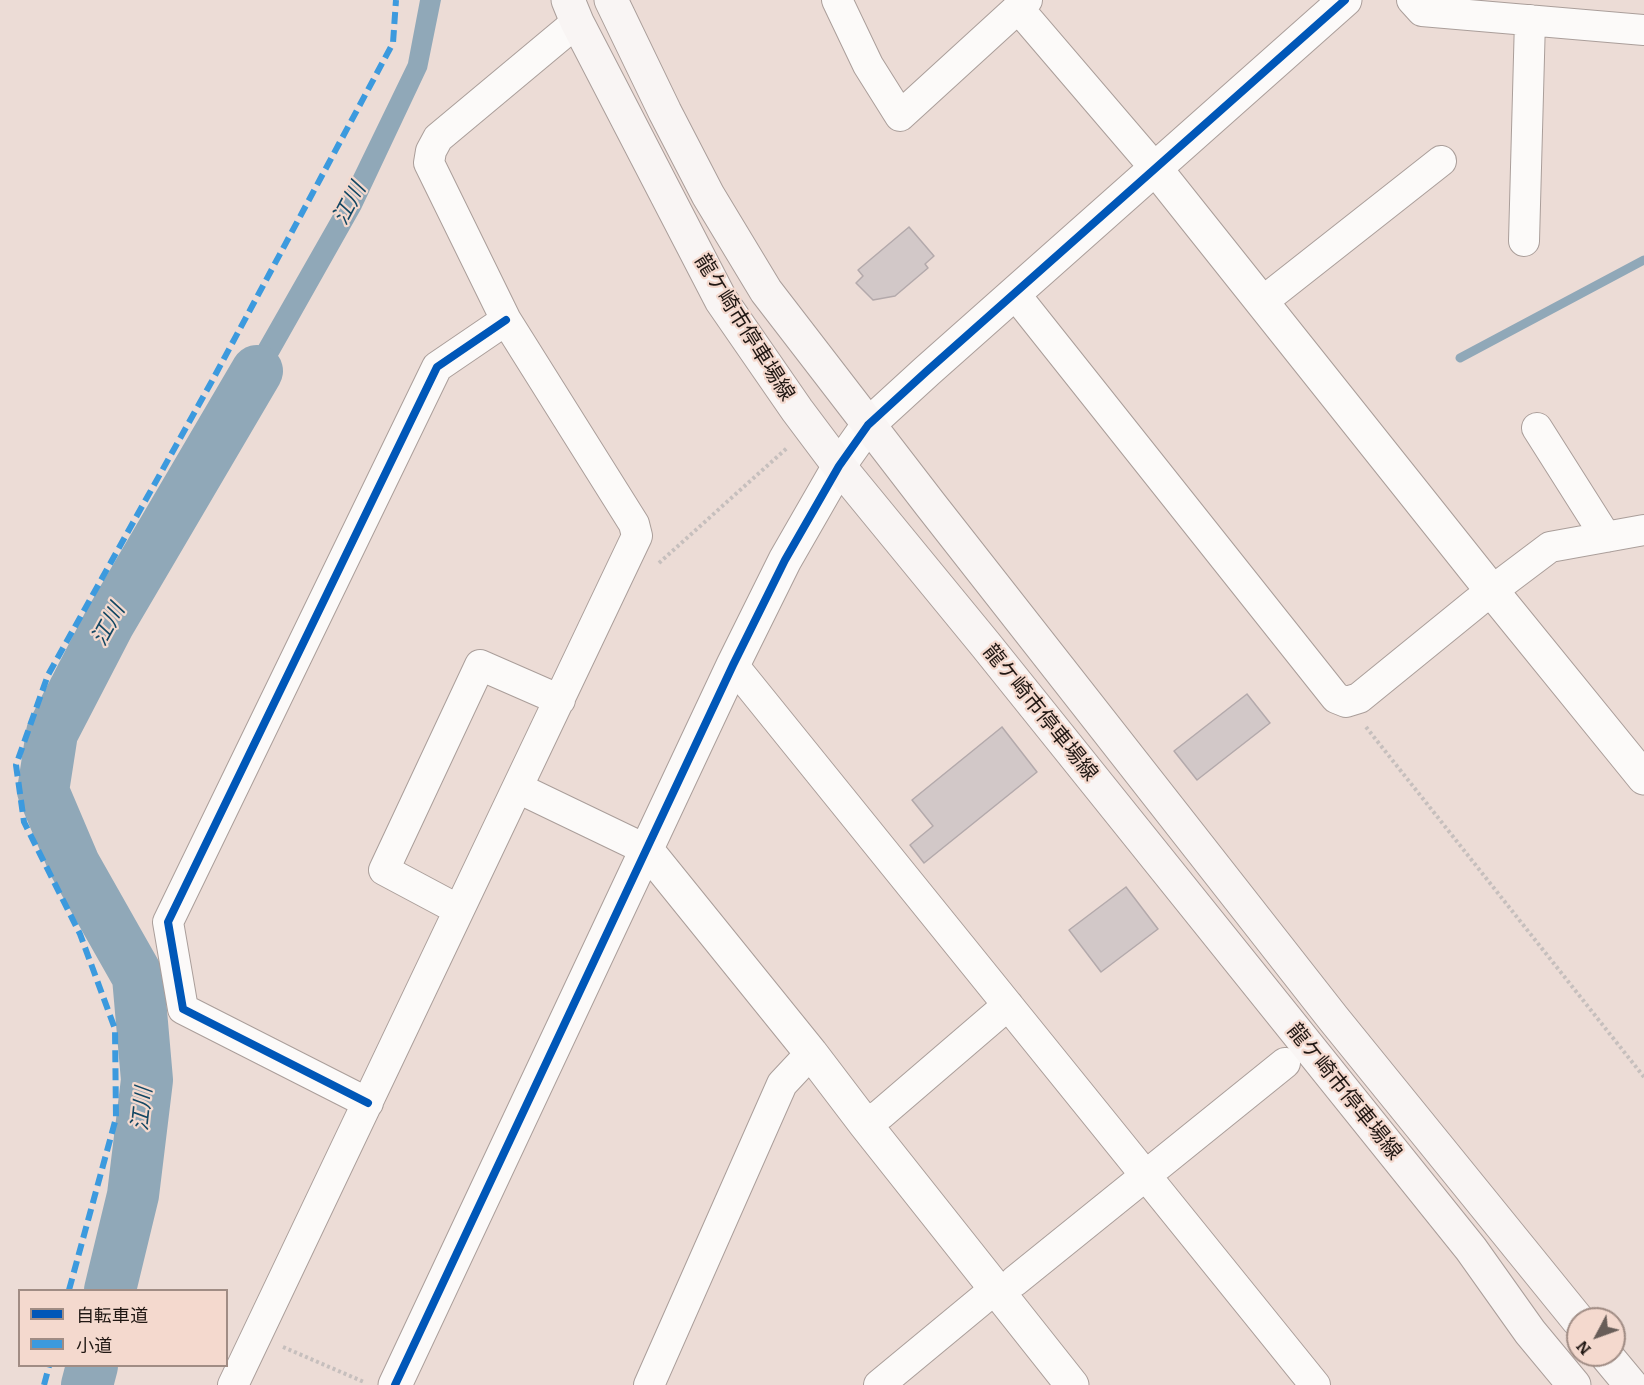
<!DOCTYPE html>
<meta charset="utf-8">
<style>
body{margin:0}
#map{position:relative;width:1644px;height:1385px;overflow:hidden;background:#ecdcd6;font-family:Bitter,"Noto Sans JP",serif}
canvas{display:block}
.legend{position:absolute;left:18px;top:1289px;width:210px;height:78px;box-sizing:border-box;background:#f4d9ce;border:2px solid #a08c84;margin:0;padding:8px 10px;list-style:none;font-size:18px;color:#211814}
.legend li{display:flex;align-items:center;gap:12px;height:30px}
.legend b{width:30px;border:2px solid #a08c84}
.north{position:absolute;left:1566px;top:1307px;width:60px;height:60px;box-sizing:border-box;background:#f4d9ce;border:2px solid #a08c84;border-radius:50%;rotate:229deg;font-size:16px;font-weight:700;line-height:24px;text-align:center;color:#211814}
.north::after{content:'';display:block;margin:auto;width:21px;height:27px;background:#685d58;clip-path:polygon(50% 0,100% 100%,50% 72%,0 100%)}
</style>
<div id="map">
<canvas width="1644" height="1385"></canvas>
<ul class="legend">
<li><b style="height:8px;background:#0057b8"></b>自転車道</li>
<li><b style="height:8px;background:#3c9ade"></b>小道</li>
</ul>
<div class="north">N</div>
</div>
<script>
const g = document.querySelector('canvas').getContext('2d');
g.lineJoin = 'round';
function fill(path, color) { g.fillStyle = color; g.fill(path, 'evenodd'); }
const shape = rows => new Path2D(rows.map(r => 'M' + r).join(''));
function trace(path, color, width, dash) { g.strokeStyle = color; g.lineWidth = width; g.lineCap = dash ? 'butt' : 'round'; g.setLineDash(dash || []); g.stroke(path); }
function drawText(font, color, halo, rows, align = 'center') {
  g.font = font + ' Bitter,"Noto Sans JP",serif'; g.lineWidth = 4.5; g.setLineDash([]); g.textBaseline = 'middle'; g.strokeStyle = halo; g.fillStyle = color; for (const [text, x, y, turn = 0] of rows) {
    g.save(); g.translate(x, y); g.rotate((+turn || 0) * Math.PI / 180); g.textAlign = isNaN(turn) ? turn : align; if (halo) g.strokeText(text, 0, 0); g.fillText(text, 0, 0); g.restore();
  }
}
fill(shape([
 [420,0,441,0,427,69,361,209,230,441,212,427,343,197,408,63]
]), '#90a8b8');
trace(shape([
 [1460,358,1644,260]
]), '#90a8b8', 9);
trace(shape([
 [110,1290,133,1195,147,1080,138,977,74,864,43,791,52,733,109,623,257,371],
 [87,1385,92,1366]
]), '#90a8b8', 52);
const building = shape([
 [909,227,934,256,925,264,928,268,895,296,873,300,856,283,863,276,858,270,909,227],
 [1247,694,1270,723,1197,780,1174,751,1247,694],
 [1002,727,1037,772,924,863,910,845,933,826,912,800,1002,727],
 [1126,887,1158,929,1101,972,1069,930,1126,887]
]);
fill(building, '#d2c8c8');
trace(building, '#b3a9ab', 1.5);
const minor = shape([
 [837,0,868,65,900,116,1027,0],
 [1412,0,1422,11,1644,30],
 [1018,8,1155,168],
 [1524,241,1530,20],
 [1014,293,1336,698,1346,702,1359,698,1477,602,1550,547,1644,530],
 [1262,302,1441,161],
 [1537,428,1606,537],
 [733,665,1315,1385],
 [518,788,647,850],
 [459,910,384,870,480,665,560,700],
 [368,1103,183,1009,168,922,437,367,506,320],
 [865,1124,881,1114,1008,1005],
 [1015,1281,1285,1063],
 [233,1385,637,536,634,524,506,320,429,163,431,151,438,138,577,22],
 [649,1385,782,1084,811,1053],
 [879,1385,995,1289]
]);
const tertiary = shape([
 [1155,168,1492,591,1644,778],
 [647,850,811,1053,865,1124,1072,1385],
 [395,1385,733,665,785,560,839,466,868,425,927,371,1345,0]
]);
const secondary = shape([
 [568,0,577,22,721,300,797,410,839,466,985,644,1471,1249,1530,1332,1574,1385],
 [611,0,665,112,708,195,766,291,930,504,1333,1018,1578,1320],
 [1606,1355,1631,1385]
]);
trace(minor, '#aa9e9a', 32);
trace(tertiary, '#aa9e9a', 35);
trace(secondary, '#aa9e9a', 35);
trace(shape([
 [659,563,787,448],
 [1366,727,1644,1077],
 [283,1347,364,1382]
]), '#c6bfbd', 4, [3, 3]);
trace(minor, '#fcfaf9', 30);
trace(tertiary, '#fcfaf9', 33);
trace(secondary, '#f9f5f4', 33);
trace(shape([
 [69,1290,116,1118,115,1029,80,934,24,822,16,765,48,675,212,381,393,43,396,0],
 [44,1385,49,1366]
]), '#3c9ade', 6, [12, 6]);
trace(shape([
 [368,1103,183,1009,168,922,437,367,506,320],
 [395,1385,733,665,785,560,839,466,868,425,927,371,1345,0]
]), '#0057b8', 8);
drawText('21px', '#211814', '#f4d9ce', [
 ["龍ケ崎市停車場線",744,328,58],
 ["龍ケ崎市停車場線",1040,713,51],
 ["龍ケ崎市停車場線",1344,1092,51]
]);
drawText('italic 22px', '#124763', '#f4d9ce', [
 ["江川",350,204,-62],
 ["江川",109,625,-61],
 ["江川",143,1109,-84]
]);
</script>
